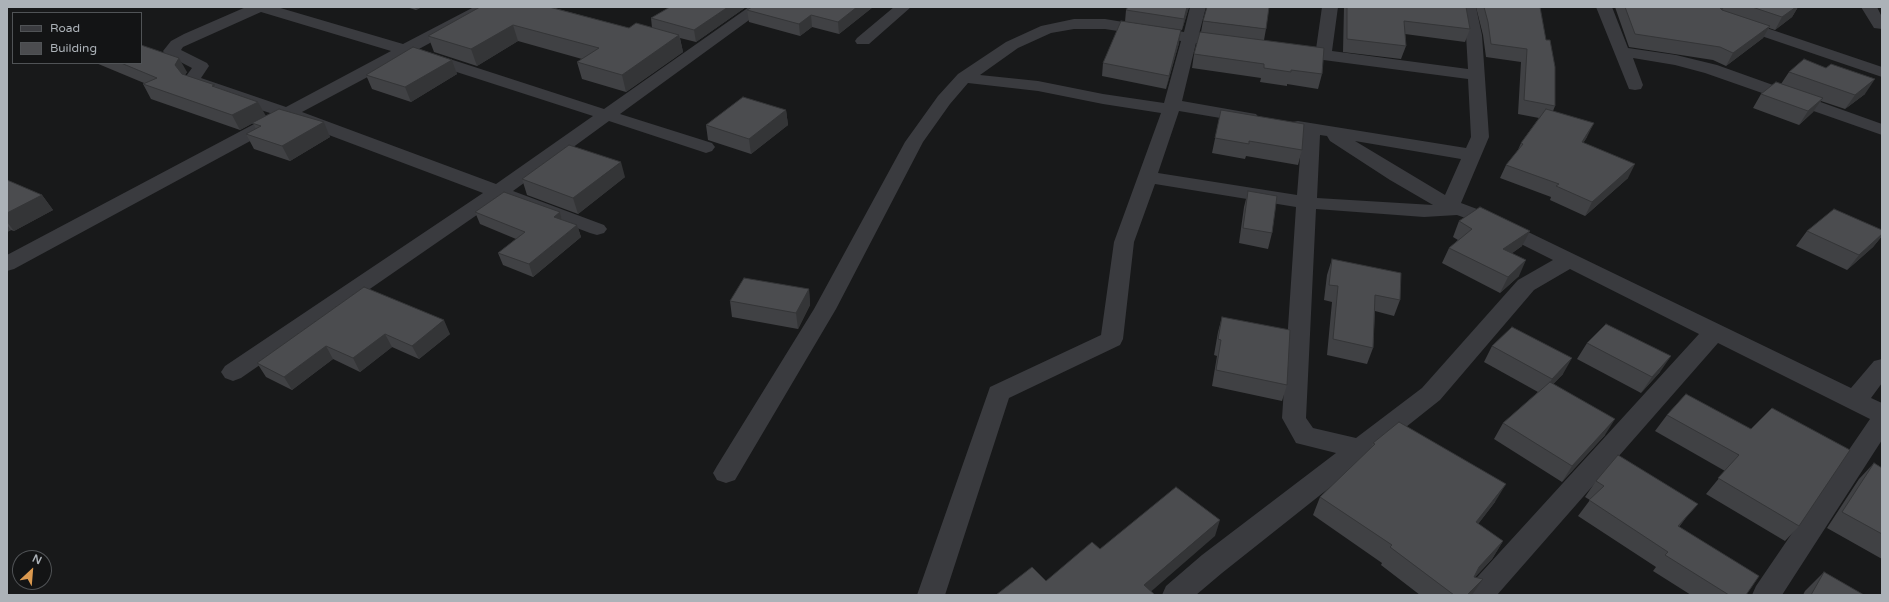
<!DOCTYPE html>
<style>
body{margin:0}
#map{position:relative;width:1889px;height:602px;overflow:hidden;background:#18191a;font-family:"Varela Round",sans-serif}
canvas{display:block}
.frame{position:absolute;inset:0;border:8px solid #acb2b8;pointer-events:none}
.legend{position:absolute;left:12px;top:12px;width:130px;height:52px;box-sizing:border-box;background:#131415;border:1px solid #505356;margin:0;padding:5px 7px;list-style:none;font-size:12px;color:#acb2b8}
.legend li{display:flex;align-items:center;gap:8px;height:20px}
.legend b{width:20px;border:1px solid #505356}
.north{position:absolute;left:12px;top:550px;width:40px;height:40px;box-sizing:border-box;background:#131415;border:1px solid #505356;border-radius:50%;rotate:26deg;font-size:11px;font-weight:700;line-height:16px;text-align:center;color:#acb2b8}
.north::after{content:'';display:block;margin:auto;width:14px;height:18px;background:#db994f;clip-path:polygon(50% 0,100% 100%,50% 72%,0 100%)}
</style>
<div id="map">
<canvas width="1889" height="602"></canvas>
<div class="frame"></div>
<ul class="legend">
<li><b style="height:5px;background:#3a3b3f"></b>Road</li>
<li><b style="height:11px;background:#4b4c4f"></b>Building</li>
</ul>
<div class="north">N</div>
</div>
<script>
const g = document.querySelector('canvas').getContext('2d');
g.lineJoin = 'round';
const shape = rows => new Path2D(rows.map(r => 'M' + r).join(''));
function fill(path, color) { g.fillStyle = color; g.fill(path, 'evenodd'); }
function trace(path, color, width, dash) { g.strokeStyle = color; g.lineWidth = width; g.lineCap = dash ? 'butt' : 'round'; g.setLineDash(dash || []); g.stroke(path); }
fill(shape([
 [246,7,277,7,403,44,474,7,493,7,490,10,419,49,604,109,749,7,767,7,620,114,712,143,715,147,712,151,706,153,700,151,609,121,513,191,604,225,607,229,604,233,597,235,590,233,500,199,241,378,233,381,225,378,221,372,225,366,483,193,289,120,14,269,7,271,7,255,273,114,191,87,184,79,192,68,165,54,163,51,171,41,184,34,246,7],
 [261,12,391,51,286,107,201,78,209,66,207,63,181,50,183,47,261,12],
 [407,56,593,116,496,184,302,112,407,56],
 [894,7,911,7,869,44,857,44,855,41,857,38,894,7],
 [1190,7,1206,7,1199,34,1233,40,1235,43,1233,46,1227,48,1196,43,1182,101,1250,113,1256,114,1259,118,1256,122,1250,123,1179,111,1158,173,1297,195,1302,132,1292,130,1289,126,1292,122,1298,121,1466,148,1471,137,1468,79,1293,56,1287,54,1285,51,1287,48,1293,46,1316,49,1322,7,1338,7,1332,51,1468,69,1466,35,1460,7,1476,7,1482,35,1489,137,1461,203,1493,215,1851,388,1874,361,1882,359,1882,383,1871,398,1882,403,1882,440,1782,595,1752,595,1756,586,1870,419,1718,343,1497,595,1465,595,1469,586,1699,334,1570,269,1534,290,1440,400,1222,573,1196,595,1162,595,1166,586,1202,555,1336,453,1296,443,1282,418,1296,207,1155,184,1134,242,1123,339,1120,345,1009,398,945,595,917,595,990,387,1101,335,1114,242,1161,113,1103,104,1038,91,968,83,950,104,923,142,836,309,735,480,726,483,717,480,713,473,717,466,814,309,905,142,938,96,958,74,1006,42,1041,26,1074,19,1105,19,1184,32,1190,7],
 [1074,29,1105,29,1181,41,1164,103,1103,94,1038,81,980,75,1018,48,1051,33,1074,29],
 [1320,135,1327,136,1330,141,1390,180,1433,205,1317,198,1320,135],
 [1355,141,1461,159,1445,195,1355,141],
 [1316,209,1424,217,1457,215,1479,223,1553,260,1518,280,1422,388,1356,438,1313,428,1306,418,1316,209],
 [1596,7,1612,7,1628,48,1676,55,1717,65,1882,124,1882,135,1705,73,1675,65,1633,58,1643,85,1641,89,1635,90,1629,89,1596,7],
 [1861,7,1877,7,1882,17,1882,29,1874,28,1861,7],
 [1737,18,1882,67,1882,77,1732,26,1729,23,1732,20,1737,18]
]), '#3a3b3f');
fill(shape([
 [406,7,422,7,416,10],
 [670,7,746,7,696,42,680,38,683,52,626,92,582,79,577,62,582,59,518,41,477,66,434,52,428,36,554,8,629,28,652,28,651,18],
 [752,7,873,7,839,34,812,27,800,36,749,22,747,10],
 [1128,7,1189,7,1182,30,1125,22,1126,10],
 [1344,7,1466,7,1470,29,1465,42,1405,34,1406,46,1401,59,1343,52],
 [1476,7,1540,7,1555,106,1553,111,1587,137,1583,143,1628,178,1585,216,1550,200,1551,197,1500,178,1506,165,1517,152,1521,143,1539,118,1518,114,1521,62,1486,57,1483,35],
 [1615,7,1798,7,1792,17,1775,30,1769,28,1763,38,1726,66,1713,60,1629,47],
 [1203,21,1266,29,1264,40,1322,74,1318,89,1287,84,1287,86,1260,82,1261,78,1192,68,1194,54,1201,32],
 [1179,43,1166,89,1102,76,1103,63],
 [452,60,457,74,411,102,372,89,366,75],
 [96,63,141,63,187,72,185,75,215,85,216,87,258,102,265,116,324,122,330,137,290,161,254,149,246,134,256,129,253,123,240,130,151,99,143,84,144,83],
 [1789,72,1865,94,1845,109,1821,101,1813,112,1799,125,1753,108,1761,94,1781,84],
 [786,110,788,125,751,154,708,140,706,125],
 [1221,110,1302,150,1298,165,1246,156,1245,159,1212,153],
 [625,177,578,214,527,195,522,179],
 [7,180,42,195,53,210,14,231,11,230,7,232],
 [1248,191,1272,233,1268,249,1239,243,1244,207],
 [475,212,560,212,562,220,577,225,581,237,533,277,503,265,498,253,516,239,480,224],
 [1459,221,1522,246,1512,253,1519,276,1500,293,1442,263,1449,248,1458,240,1453,237],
 [1882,230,1882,236,1873,247,1847,270,1796,246,1807,231],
 [1332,259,1400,300,1394,316,1375,311,1373,348,1367,364,1327,355,1332,302,1324,300,1327,275],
 [364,287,450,334,419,359,392,347,360,372,333,359,292,390,266,377,257,363],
 [809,289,810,305,798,329,732,317,730,301],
 [1222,317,1287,385,1282,401,1212,386,1217,356,1214,355,1218,332],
 [1587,343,1660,372,1641,393,1577,359],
 [1492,346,1563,374,1553,384,1605,435,1562,482,1494,439,1503,423,1538,392,1484,362],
 [1686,394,1799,526,1785,541,1706,494,1725,471,1655,431,1667,415],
 [1373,443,1495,502,1478,524,1503,541,1492,559,1475,577,1467,595,1420,595,1381,565,1382,563,1313,515,1320,497,1371,448],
 [1874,463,1882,468,1882,559,1827,528,1859,479],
 [1596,481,1685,519,1679,527,1746,595,1691,595,1653,571,1656,567,1578,516,1590,500,1585,497],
 [1824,572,1864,595,1803,595,1805,591]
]), '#404144');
fill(shape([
 [415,7,422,7,416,10],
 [728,7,746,7,696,42,694,30],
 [857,7,873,7,839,34,838,22],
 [1187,7,1189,7,1182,30,1184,19],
 [1717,7,1724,7,1721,12],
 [1796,7,1798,7,1792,17,1775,30,1782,17],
 [811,15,812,27,800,36,799,24],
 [513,25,518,41,477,66,471,49],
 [1770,26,1763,38,1726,66,1733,53],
 [1181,30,1179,43,1166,89,1169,76],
 [679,35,683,52,626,92,622,75],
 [179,58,187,72,182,79,175,65],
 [452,60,457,74,411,102,405,87],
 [1875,79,1865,94,1845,109,1855,95],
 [1823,98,1813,112,1799,125,1808,111],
 [258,102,266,116,240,130,232,115],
 [786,110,788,125,751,154,749,139],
 [324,122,330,137,290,161,282,146],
 [1594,123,1587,137,1575,156,1582,142],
 [621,162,625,177,578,214,573,198],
 [1635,164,1628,178,1585,216,1592,202],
 [42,195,53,210,14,231,7,222,7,213],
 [560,212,563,225,554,217],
 [7,225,11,230,7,232],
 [577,225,581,237,533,277,529,264],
 [1530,231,1522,246,1496,265,1503,249],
 [1882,234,1882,236,1873,247,1847,270,1859,255],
 [1526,260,1519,276,1500,293,1508,277],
 [809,289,810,305,798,329,796,313],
 [444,320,450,334,419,359,412,346],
 [385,334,392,347,360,372,353,358],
 [326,346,333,359,292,390,284,377],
 [1671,356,1660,372,1641,393,1652,377],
 [1572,358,1563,374,1543,395,1552,379],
 [1615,419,1605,435,1562,482,1572,466],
 [1506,484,1495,502,1465,541,1476,522],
 [1698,504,1685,519,1665,542,1678,526],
 [1220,520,1215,536,1147,595,1144,585],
 [1503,541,1492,559,1468,585,1479,567],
 [1483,579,1472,595,1467,595]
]), '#343537');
const building = shape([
 [480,7,549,7,629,28,636,23,679,35,622,75,577,62,599,48,513,25,471,49,428,36,480,7],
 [670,7,728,7,694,30,651,18,670,7],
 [752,7,857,7,838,22,811,15,799,24,747,10,752,7],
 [1128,7,1187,7,1184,19,1126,10,1128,7],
 [1207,7,1269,7,1266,29,1203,21,1207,7],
 [1347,7,1466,7,1470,29,1404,21,1406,46,1347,39,1347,7],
 [1484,7,1540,7,1546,40,1550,40,1555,67,1555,106,1524,100,1527,49,1491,44,1488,22,1484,7],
 [1625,7,1719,7,1722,10,1770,26,1733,53,1720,47,1635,34,1625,7],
 [1752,7,1796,7,1782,17,1752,7],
 [1121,21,1181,30,1169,76,1103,63,1121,21],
 [1200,32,1324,48,1322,74,1291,70,1291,72,1264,68,1264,64,1194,54,1200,32],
 [141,45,179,58,175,65,182,74,215,85,212,86,258,102,232,115,143,84,157,78,121,63,141,63,141,45],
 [413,47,452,60,405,87,366,75,413,47],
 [1804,59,1826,68,1831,64,1875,79,1855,95,1789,72,1804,59],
 [1776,82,1823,98,1808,111,1761,94,1776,82],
 [743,97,786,110,749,139,706,125,743,97],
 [279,109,324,122,282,146,246,134,261,126,252,123,279,109],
 [1546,109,1594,123,1582,142,1635,164,1592,202,1556,186,1559,184,1506,165,1523,144,1521,143,1546,109],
 [1221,110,1304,124,1302,150,1249,141,1249,144,1215,138,1221,110],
 [569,145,621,162,573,198,522,179,569,145],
 [7,180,42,195,7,213,7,180],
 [1248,191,1277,196,1272,233,1243,228,1248,191],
 [504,192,560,212,554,217,577,225,529,264,498,253,525,232,475,212,504,192],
 [1480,207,1530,231,1503,249,1526,260,1508,277,1449,248,1472,229,1459,221,1480,207],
 [1834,209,1882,230,1882,234,1859,255,1807,231,1834,209],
 [1332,259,1401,273,1400,300,1375,295,1373,348,1333,339,1338,286,1329,285,1332,259],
 [744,278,809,289,796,313,730,301,744,278],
 [364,287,444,320,412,346,385,334,353,358,326,346,284,377,257,363,364,287],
 [1222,317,1290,330,1287,385,1216,370,1221,340,1218,339,1222,317],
 [1606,324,1671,356,1652,377,1587,343,1606,324],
 [1512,327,1572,358,1552,379,1492,346,1512,327],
 [1550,382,1615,419,1572,466,1503,423,1550,382],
 [1686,394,1751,429,1772,408,1850,450,1799,526,1718,478,1739,455,1667,415,1686,394],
 [1399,422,1506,484,1476,522,1503,541,1479,567,1474,577,1483,579,1467,595,1454,595,1390,547,1392,545,1320,497,1375,444,1373,443,1399,422],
 [1618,455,1698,504,1678,526,1759,576,1746,595,1729,595,1665,555,1668,552,1589,500,1604,486,1596,481,1618,455],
 [1874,463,1882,468,1882,534,1842,512,1874,463],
 [1176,487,1220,520,1144,585,1154,594,1153,595,996,595,1032,567,1046,581,1092,542,1100,549,1176,487],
 [1824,572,1864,595,1811,595,1824,572]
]);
fill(building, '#4b4c4f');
trace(building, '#343537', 1);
</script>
